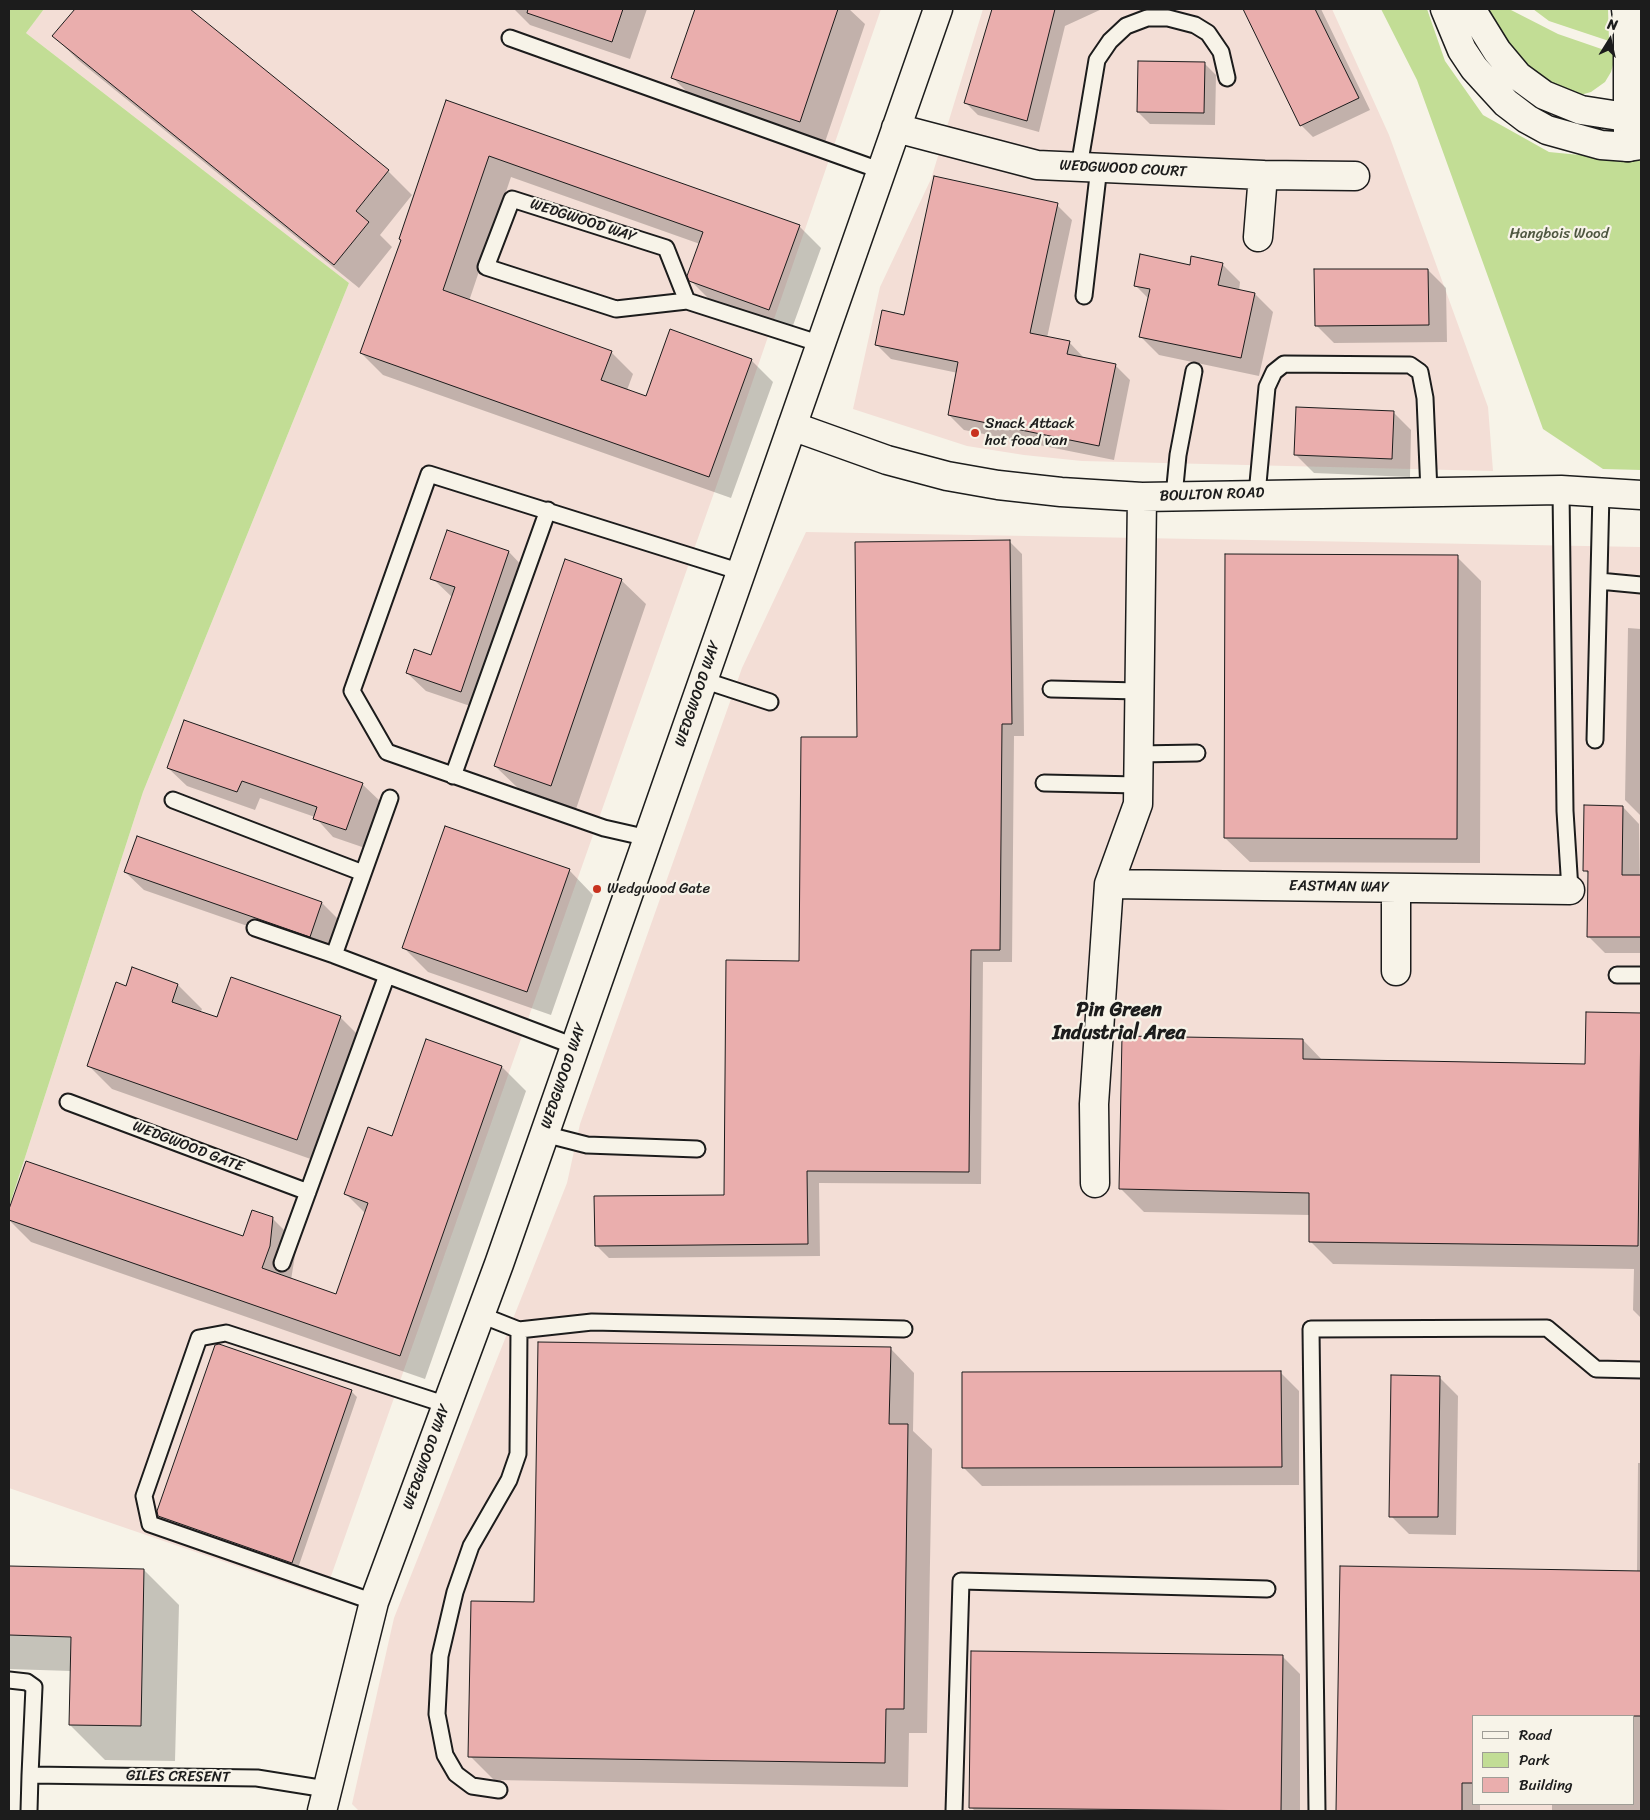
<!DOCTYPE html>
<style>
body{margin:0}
#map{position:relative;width:1650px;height:1820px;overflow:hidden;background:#f7f3e8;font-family:Sriracha,sans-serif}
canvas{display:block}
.frame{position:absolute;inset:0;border:10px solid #1c1c1c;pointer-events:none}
.legend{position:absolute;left:1472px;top:1715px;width:162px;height:90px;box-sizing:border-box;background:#f7f3e8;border:1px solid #9f9d96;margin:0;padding:6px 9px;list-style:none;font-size:15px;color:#1c1c1c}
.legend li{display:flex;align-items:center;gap:10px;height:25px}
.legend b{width:25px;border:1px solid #9f9d96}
.north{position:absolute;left:1585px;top:15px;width:50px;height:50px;-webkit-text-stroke:4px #f7f3e8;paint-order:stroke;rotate:10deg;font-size:14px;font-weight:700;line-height:20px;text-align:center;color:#1c1c1c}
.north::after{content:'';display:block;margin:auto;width:18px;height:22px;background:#1c1c1c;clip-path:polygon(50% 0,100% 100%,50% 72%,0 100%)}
</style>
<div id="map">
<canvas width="1650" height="1820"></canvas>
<div class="frame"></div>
<ul class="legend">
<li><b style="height:6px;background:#f7f3e8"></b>Road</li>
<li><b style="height:14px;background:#c2dd95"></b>Park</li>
<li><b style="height:14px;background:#eaaead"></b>Building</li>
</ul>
<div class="north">N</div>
</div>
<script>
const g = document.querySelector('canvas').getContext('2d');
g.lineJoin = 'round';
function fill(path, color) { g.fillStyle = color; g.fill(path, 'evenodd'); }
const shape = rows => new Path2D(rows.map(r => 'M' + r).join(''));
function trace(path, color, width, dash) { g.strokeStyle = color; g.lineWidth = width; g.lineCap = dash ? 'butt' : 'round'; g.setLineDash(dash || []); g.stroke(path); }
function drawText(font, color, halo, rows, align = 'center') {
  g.font = font + ' Sriracha,sans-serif'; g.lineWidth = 4.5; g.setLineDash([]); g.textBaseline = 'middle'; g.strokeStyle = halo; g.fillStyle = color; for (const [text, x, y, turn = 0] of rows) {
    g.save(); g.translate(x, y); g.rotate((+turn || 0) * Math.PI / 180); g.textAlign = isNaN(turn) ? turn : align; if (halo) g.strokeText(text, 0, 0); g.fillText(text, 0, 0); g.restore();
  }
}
fill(shape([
 [44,9,881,9,721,473,324,1596,9,1488,9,1207,143,792,349,283,26,33],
 [983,9,1332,9,1389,135,1488,407,1493,471,1082,461,1024,455,967,446,853,409,880,287,931,179],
 [806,532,1641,547,1641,1811,359,1811,352,1804,394,1618,567,1183,580,1124,742,668],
 [1474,1716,1634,1716,1634,1804,1474,1804]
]), '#f3ded6');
fill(shape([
 [9,9,44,9,26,33,349,283,143,792,9,1207],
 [1381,9,1427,9,1445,61,1483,115,1549,152,1641,161,1641,470,1603,469,1543,429,1417,80],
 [1478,9,1509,9,1558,34,1616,54,1611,72,1605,82,1591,92,1577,96,1549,92],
 [1533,9,1608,9,1609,41,1549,21]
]), '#c2dd95');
fill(shape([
 [76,9,188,9,388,171,412,195,380,235,392,247,359,288,78,60,54,36],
 [514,9,647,9,630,59,530,25],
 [696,9,849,9,865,24,824,145,697,102,673,78],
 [993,9,1102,9,1065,26,1039,132,978,115,966,103],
 [1244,9,1321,9,1370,110,1313,137,1301,125],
 [1204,63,1216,75,1215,125,1150,124,1138,112],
 [447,102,799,226,821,248,791,331,713,303,690,280,700,244,511,177,469,301,611,352,633,374,627,390,646,397,751,360,773,382,731,498,383,375,361,353,402,241],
 [1057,205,1072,220,1047,338,1069,342,1084,358,1115,365,1130,380,1114,460,964,430,949,415,958,373,891,359,876,344,905,316],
 [1222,264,1240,282,1239,291,1255,294,1273,312,1259,376,1159,355,1141,337,1149,299,1135,285,1191,267],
 [1428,270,1446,288,1447,342,1334,343,1316,325],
 [1393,412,1411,430,1410,477,1314,473,1296,455],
 [448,531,509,552,527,571,479,709,426,691,407,673,432,656,452,597,432,578],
 [1010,542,1022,554,1024,736,1014,736,1012,962,983,962,981,1184,819,1183,820,1256,609,1258,596,1245,725,1196,800,962,858,739],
 [1457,557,1481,581,1480,863,1250,862,1225,838],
 [621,580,646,604,576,809,520,790,495,766],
 [1628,628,1641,629,1641,816,1625,800],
 [168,768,362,784,381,802,365,848,333,837,315,817,260,798,255,810,187,786],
 [1623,807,1639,824,1641,953,1605,953,1588,936,1589,875,1585,870],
 [569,870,593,895,551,1015,428,972,404,948],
 [125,872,322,903,340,921,328,954,144,890],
 [178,985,202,1009,200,1013,218,1019,340,1017,364,1041,322,1163,112,1089,88,1065,127,988],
 [1587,1014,1641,1015,1641,1318,1633,1310,1634,1269,1333,1264,1310,1241,1310,1215,1144,1212,1121,1189,1303,1040,1323,1061,1586,1066],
 [427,1041,502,1067,526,1091,425,1379,31,1242,9,1220,9,1213,27,1162,244,1238,272,1218,297,1243,291,1280,337,1296,366,1214,346,1194,393,1137],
 [890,1348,914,1373,913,1431,932,1449,927,1733,909,1733,908,1787,494,1780,470,1756,536,1604],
 [1281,1373,1299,1391,1299,1485,982,1486,964,1468],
 [1440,1378,1458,1396,1456,1535,1409,1534,1391,1516],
 [351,1391,357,1397,298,1568,165,1522,159,1516],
 [1638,1463,1641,1463,1641,1811,1552,1810,1552,1804,1634,1804,1634,1716,1474,1716,1474,1804,1480,1804,1480,1811,1337,1811,1341,1567,1637,1572],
 [9,1567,144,1570,179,1605,175,1761,105,1760,70,1725,71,1671,9,1669],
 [1282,1656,1300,1674,1300,1811,975,1811,971,1807]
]), '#0003');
const building = shape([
 [75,9,190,9,389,170,356,211,369,222,334,265,52,36,75,9],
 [528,9,623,9,612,42,527,13,528,9],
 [695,9,838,9,800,122,671,78,695,9],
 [992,9,1055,9,1027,121,964,103,992,9],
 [1243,9,1315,9,1359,98,1300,126,1243,9],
 [1138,61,1205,62,1204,113,1137,112,1138,61],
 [446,100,800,225,769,310,689,281,687,276,703,232,489,156,443,290,612,351,601,380,646,396,670,329,752,359,709,477,360,353,401,240,399,239,446,100],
 [934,176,1058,203,1030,333,1070,341,1067,354,1116,364,1099,446,948,415,958,362,875,345,882,310,904,315,934,176],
 [1140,254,1190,265,1191,256,1223,263,1218,285,1255,293,1241,358,1139,337,1150,289,1134,286,1140,254],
 [1314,269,1428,269,1429,325,1315,326,1314,269],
 [1296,407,1394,411,1392,459,1294,455,1296,407],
 [447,530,509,551,461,692,406,673,414,649,431,655,455,587,430,579,447,530],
 [1010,540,1012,724,1002,724,1000,950,971,950,969,1172,807,1171,808,1244,595,1246,594,1196,724,1195,726,960,799,961,801,737,857,737,855,542,1010,540],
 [1225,554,1458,555,1457,839,1224,838,1225,554],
 [565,559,622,579,551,786,494,766,565,559],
 [184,720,363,783,346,830,313,819,317,807,242,781,237,792,167,768,184,720],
 [1584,805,1623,806,1622,875,1641,875,1641,937,1587,937,1588,871,1583,871,1584,805],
 [445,826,570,869,527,992,402,948,445,826],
 [137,836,322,902,310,937,124,872,137,836],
 [132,967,178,984,172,1002,217,1017,231,977,341,1016,297,1140,87,1066,116,982,126,986,132,967],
 [1586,1012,1641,1013,1638,1246,1309,1242,1309,1193,1119,1189,1122,1036,1303,1039,1303,1059,1585,1064,1586,1012],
 [426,1039,502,1066,400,1356,9,1220,9,1209,26,1161,243,1236,252,1210,273,1217,270,1246,262,1268,336,1294,368,1203,344,1194,368,1127,392,1136,426,1039],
 [538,1342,891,1347,889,1424,908,1424,904,1709,886,1709,885,1763,468,1757,471,1601,534,1602,538,1342],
 [219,1344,352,1390,292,1563,158,1516,157,1511,215,1345,219,1344],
 [1281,1371,1282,1467,962,1468,962,1372,1281,1371],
 [1391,1375,1440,1376,1438,1517,1389,1517,1391,1375],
 [9,1566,144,1569,141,1726,69,1725,71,1637,9,1635,9,1566],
 [1340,1566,1641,1571,1641,1716,1474,1716,1474,1783,1462,1783,1462,1811,1336,1811,1340,1566],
 [971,1651,1283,1655,1281,1811,969,1808,971,1651]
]);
fill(building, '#eaaead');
trace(building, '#1c1c1c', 1);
const service = shape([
 [510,38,882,171],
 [1079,167,1097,60,1110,41,1126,26,1147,18,1168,18,1195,25,1208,33,1221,52,1227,78],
 [1084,296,1099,167],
 [687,301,666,248,512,199,486,267,616,309,687,301,821,344],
 [1561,490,1565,811,1570,890],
 [1257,494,1267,387,1274,372,1284,364,1410,365,1420,372,1425,398,1429,492],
 [1174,496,1178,455,1194,371],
 [1599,581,1641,585],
 [703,680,770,702],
 [1051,689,1139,691],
 [1595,740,1601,493],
 [1138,754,1197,753],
 [453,776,548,510],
 [1044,783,1138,785],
 [173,800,363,873],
 [648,838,604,828,387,752,352,691,429,474,741,572],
 [255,928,334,955,574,1046],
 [334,955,390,798],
 [1617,975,1641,975],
 [68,1102,308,1192],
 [544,1134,587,1145,697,1149],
 [282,1263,387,975],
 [481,1315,519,1330,592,1322,904,1329],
 [374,1602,150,1524,144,1496,199,1338,226,1333,447,1405],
 [9,1680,27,1682,34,1687,30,1775],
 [499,1790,472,1786,456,1774,445,1755,437,1714,440,1656,455,1592,471,1546,509,1480,518,1454,519,1330],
 [29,1811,30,1775,257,1778,326,1789],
 [954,1811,961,1581,1267,1589],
 [1317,1811,1311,1329,1547,1328,1596,1369,1641,1370]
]);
const minor = shape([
 [1626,9,1628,25,1628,147],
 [896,128,1037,165,1263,175,1355,176],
 [1258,237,1263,175],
 [792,426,887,460,947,476,998,485,1061,492,1142,497,1561,490,1641,495],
 [1109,884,1570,890],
 [1396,971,1396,889],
 [1095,1183,1094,1104,1109,884,1138,804,1142,497],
 [322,1811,374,1602,499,1264,938,9]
]);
const tertiary = shape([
 [1445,9,1462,50,1474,68,1506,103,1527,119,1547,130,1601,145,1628,147,1641,145],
 [1471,9,1497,51,1518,76,1544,95,1581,110,1626,117,1641,116]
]);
trace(service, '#1c1c1c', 19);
trace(minor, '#1c1c1c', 31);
trace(tertiary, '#1c1c1c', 31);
trace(service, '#f7f3e8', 15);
trace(minor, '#f7f3e8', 28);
trace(tertiary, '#f7f3e8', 28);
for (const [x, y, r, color] of [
 [975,433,5,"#c8321e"],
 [597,889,5,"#c8321e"]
]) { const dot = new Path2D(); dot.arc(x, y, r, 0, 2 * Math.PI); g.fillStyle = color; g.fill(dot); trace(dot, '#f7f3e8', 2); }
drawText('15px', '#1c1c1c', '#f7f3e8', [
 ["WEDGWOOD COURT",1123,169,3],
 ["WEDGWOOD WAY",583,221,18],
 ["BOULTON ROAD",1212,495,-2],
 ["WEDGWOOD WAY",698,694,-71],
 ["EASTMAN WAY",1339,887,1],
 ["WEDGWOOD WAY",564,1076,-71],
 ["WEDGWOOD GATE",188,1147,21],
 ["WEDGWOOD WAY",427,1457,-70],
 ["GILES CRESENT",178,1777,1]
]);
drawText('15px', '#4e5640', '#f7f3e8', [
 ["Hangbois Wood",1559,234]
]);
drawText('15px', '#1c1c1c', '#f7f3e8', [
 ["Snack Attack",985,424],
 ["hot food van",985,441],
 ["Wedgwood Gate",607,889]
], 'left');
drawText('bold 20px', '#1c1c1c', '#f7f3e8', [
 ["Pin Green",1119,1011],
 ["Industrial Area",1119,1034]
]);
</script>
